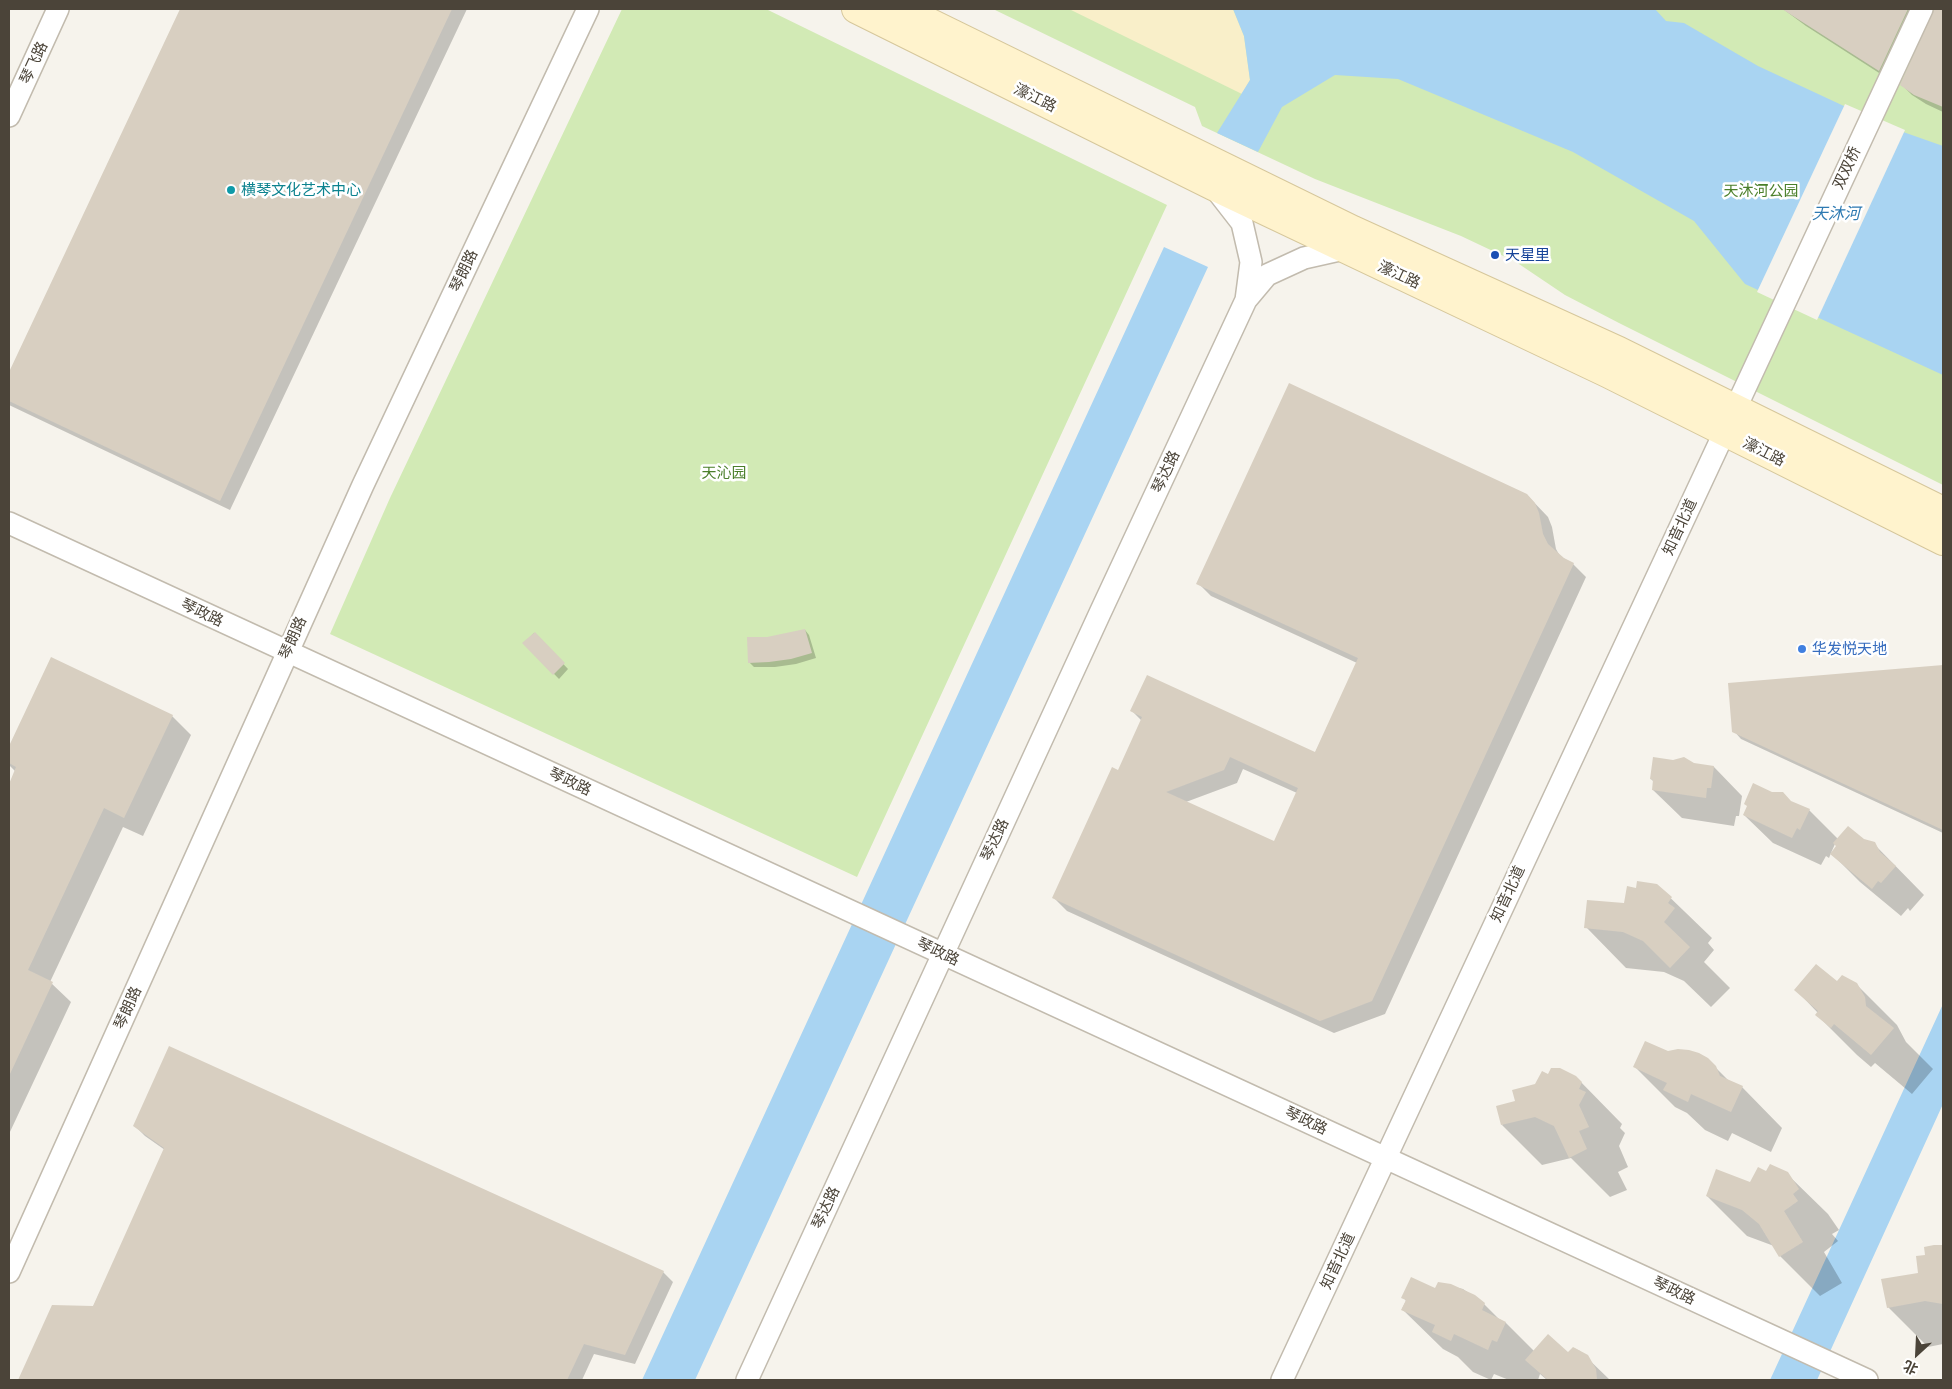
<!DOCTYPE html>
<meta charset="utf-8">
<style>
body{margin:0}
#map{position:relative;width:1952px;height:1389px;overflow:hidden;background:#f6f3ec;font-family:"Public Sans","Noto Sans SC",sans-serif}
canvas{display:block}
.frame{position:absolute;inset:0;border:10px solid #4b4439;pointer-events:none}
.north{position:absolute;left:1892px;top:1329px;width:50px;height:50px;-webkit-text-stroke:4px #fff;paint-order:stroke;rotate:205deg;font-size:14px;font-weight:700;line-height:20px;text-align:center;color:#4b4439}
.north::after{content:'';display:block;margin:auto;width:18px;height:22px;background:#4b4439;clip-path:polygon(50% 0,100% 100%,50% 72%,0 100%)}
</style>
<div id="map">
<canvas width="1952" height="1389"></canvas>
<div class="frame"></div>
<div class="north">北</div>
</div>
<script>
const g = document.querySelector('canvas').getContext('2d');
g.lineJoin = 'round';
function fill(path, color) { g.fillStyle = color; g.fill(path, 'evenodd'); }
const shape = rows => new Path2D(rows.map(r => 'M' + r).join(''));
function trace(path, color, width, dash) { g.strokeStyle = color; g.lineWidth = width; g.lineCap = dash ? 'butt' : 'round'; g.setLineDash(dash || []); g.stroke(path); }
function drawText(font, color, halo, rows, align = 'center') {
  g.font = font + ' "Public Sans","Noto Sans SC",sans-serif'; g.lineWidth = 5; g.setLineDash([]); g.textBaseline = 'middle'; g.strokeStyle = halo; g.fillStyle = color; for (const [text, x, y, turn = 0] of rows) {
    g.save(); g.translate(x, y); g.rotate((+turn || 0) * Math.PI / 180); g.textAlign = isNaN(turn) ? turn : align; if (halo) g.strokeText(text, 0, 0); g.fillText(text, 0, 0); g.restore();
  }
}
fill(shape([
 [622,9,766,9,1167,205,857,877,330,634,390,498],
 [993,9,1943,9,1943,485,1619,323,1565,295,1516,262,1461,236,1315,179,1202,126,1195,107]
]), '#d2eab5');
fill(shape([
 [1069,9,1233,9,1244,36,1250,80,1242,94]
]), '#f9efc9');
fill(shape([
 [1233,9,1655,9,1666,21,1684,23,1758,66,1889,127,1943,146,1943,375,1745,284,1694,221,1573,152,1398,79,1335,75,1282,107,1258,152,1217,133,1250,80,1244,36],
 [1164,247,1208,267,695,1380,642,1380],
 [1943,1004,1943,1104,1817,1380,1770,1380]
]), '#a9d4f2');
fill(shape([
 [1845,104,1905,130,1817,320,1757,292]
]), '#f6f3ec');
fill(shape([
 [182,9,467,9,230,510,9,405,9,375],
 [1783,9,1925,9,1890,80,1806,26],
 [1935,9,1943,9,1943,112,1926,104,1912,95,1902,85,1935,15],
 [1527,495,1548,517,1552,527,1556,549,1560,556,1573,564,1586,577,1385,1014,1334,1033,1067,911,1054,898,1119,771,1142,721,1132,711,1315,753,1357,663,1211,596,1198,583],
 [1243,769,1297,793,1274,843,1186,802,1237,783],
 [805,630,809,635,816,658,796,664,775,667,754,667,749,662,767,638],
 [534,633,568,669,559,679,524,643],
 [52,659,172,716,191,735,143,836,123,827,50,982,71,1002,9,1134,9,787,16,772,9,765,9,749],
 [1943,666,1943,833,1741,739,1734,731,1729,685],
 [1694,764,1714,767,1742,796,1739,816,1736,816,1734,826,1682,818,1653,790,1654,782,1651,779],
 [1791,802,1809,810,1838,839,1863,840,1874,844,1924,895,1910,911,1908,908,1901,916,1860,882,1831,853,1829,858,1826,856,1821,865,1773,843,1744,815],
 [1835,844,1838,846,1831,853],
 [1638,882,1657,885,1712,938,1708,943,1714,950,1704,962,1730,988,1711,1007,1684,981,1664,972,1626,968,1586,927,1625,905,1637,889],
 [1838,983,1856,984,1897,1025,1906,1042,1933,1069,1912,1094,1875,1063,1871,1067,1857,1055,1817,1015,1818,1013,1796,990],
 [1707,1059,1729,1081,1742,1087,1782,1128,1771,1152,1732,1133,1728,1141,1705,1130,1687,1113,1675,1107,1635,1067],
 [1549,1076,1576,1077,1622,1124,1620,1128,1625,1133,1619,1146,1628,1167,1618,1172,1627,1190,1610,1197,1571,1158,1542,1165,1502,1125,1517,1102],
 [135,1126,663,1272,673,1282,635,1364,594,1354,582,1380,19,1380,53,1307,93,1307,165,1150,145,1136],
 [1767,1173,1787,1174,1828,1214,1839,1230,1832,1234,1838,1241,1824,1252,1842,1283,1820,1296,1780,1256,1774,1246,1747,1236,1707,1196,1751,1184],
 [1935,1246,1943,1246,1943,1344,1928,1347,1888,1307,1919,1274,1926,1256],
 [1439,1283,1463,1289,1484,1304,1499,1319,1506,1323,1534,1351,1569,1354,1574,1348,1580,1351,1610,1380,1547,1380,1540,1374,1538,1380,1509,1380,1494,1374,1491,1380,1473,1372,1458,1357,1443,1349,1402,1309,1406,1301,1403,1297,1436,1290]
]), '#0003');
fill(shape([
 [180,9,452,9,220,501,9,401,9,372],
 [1782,9,1908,9,1879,71],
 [1934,9,1943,9,1943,107,1914,95,1900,85],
 [1289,383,1527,494,1535,503,1539,513,1543,534,1548,544,1564,558,1574,563,1372,1001,1320,1021,1052,898,1112,767,1118,770,1142,717,1130,711,1147,675,1315,752,1358,658,1196,584],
 [1230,757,1298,788,1274,841,1166,792,1224,770],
 [805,629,812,653,791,659,769,662,748,663,747,637,767,637],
 [535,632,565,663,553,675,522,643],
 [51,657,173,715,124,818,104,808,28,970,53,982,9,1076,9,784,16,767,9,763,9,746],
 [1943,665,1943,830,1732,732,1728,683],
 [1653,757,1673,760,1684,757,1694,763,1714,766,1711,788,1707,788,1706,798,1652,790,1653,780,1650,779],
 [1753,783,1772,792,1783,792,1791,801,1810,809,1800,830,1797,828,1792,838,1743,815,1747,806,1744,804],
 [1848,826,1864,839,1875,842,1880,852,1896,866,1881,883,1878,881,1872,889,1830,854,1836,846,1833,843],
 [1637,881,1657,884,1672,897,1668,903,1675,908,1664,922,1690,947,1670,968,1643,941,1623,932,1584,928,1587,900,1624,903,1627,886,1636,888],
 [1816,964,1837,981,1842,975,1857,983,1865,997,1866,1006,1894,1028,1871,1055,1834,1024,1831,1028,1815,1015,1818,1011,1794,990],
 [1645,1041,1668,1051,1678,1049,1689,1050,1699,1053,1708,1058,1716,1066,1720,1076,1743,1086,1731,1112,1691,1094,1688,1102,1663,1090,1667,1083,1633,1067],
 [169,1046,664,1271,625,1355,584,1344,567,1380,18,1380,52,1305,93,1306,164,1148,133,1126],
 [1551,1068,1560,1068,1576,1076,1582,1082,1579,1089,1586,1092,1579,1105,1589,1127,1579,1131,1587,1149,1569,1158,1554,1126,1535,1117,1501,1125,1496,1106,1515,1101,1512,1090,1535,1084,1542,1071,1548,1074],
 [1770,1164,1788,1172,1799,1189,1793,1194,1798,1201,1784,1211,1803,1242,1779,1257,1759,1224,1742,1210,1706,1196,1716,1169,1750,1182,1758,1167,1766,1171],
 [1934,1245,1943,1245,1943,1304,1925,1301,1887,1308,1881,1279,1918,1273,1916,1256,1925,1255,1924,1247],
 [1411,1277,1435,1288,1438,1282,1451,1284,1475,1295,1485,1303,1482,1310,1506,1322,1497,1342,1492,1340,1488,1350,1454,1334,1451,1341,1432,1332,1435,1325,1401,1310,1406,1300,1401,1298],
 [1548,1334,1568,1352,1573,1347,1588,1355,1596,1369,1597,1380,1548,1380,1525,1360]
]), '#d8cfc1');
const street = shape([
 [9,116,58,9],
 [1214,187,1242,223,1251,262,1246,300],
 [9,523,1867,1380],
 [9,1272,363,485,588,9],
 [747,1380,1100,613,1246,300,1267,275,1304,258,1344,249],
 [1282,1380,1922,9]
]);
const secondary = shape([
 [856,9,1213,186,1607,373,1943,541],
 [902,9,1353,230,1619,351,1943,511]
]);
trace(street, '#c2bbae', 24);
trace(secondary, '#d6c79b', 30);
trace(street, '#fff', 21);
trace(secondary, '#fff3cd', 28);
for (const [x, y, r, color] of [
 [231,190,5,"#0f9aa8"],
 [1495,255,5,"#1a4fb4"],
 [1802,649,5,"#3f7fe0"]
]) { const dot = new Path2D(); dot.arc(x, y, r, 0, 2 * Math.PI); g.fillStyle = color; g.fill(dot); trace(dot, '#fff', 2); }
drawText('15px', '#4b4439', '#fff', [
 ["琴飞路",34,63,-65],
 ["濠江路",1035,98,26],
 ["双双桥",1847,168,-65],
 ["琴朗路",464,271,-65],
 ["濠江路",1399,275,25],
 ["濠江路",1764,452,27],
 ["琴达路",1166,472,-65],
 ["知音北道",1680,527,-65],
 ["琴政路",202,613,25],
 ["琴朗路",293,638,-66],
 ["琴政路",570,782,25],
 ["琴达路",995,840,-65],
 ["知音北道",1508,894,-65],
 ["琴政路",938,952,25],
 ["琴朗路",128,1008,-66],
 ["琴政路",1306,1121,25],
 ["琴达路",826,1208,-65],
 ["知音北道",1338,1261,-65],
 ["琴政路",1674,1291,25]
]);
drawText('15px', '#0d838f', '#fff', [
 ["横琴文化艺术中心",241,190]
], 'left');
drawText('15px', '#4a7f2a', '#fff', [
 ["天沐河公园",1761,191],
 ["天沁园",724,473]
]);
drawText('15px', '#164399', '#fff', [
 ["天星里",1505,255]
], 'left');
drawText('15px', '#366cbe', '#fff', [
 ["华发悦天地",1812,649]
], 'left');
drawText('italic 16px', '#2e7ab2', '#fff', [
 ["天沐河",1836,214]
]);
</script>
